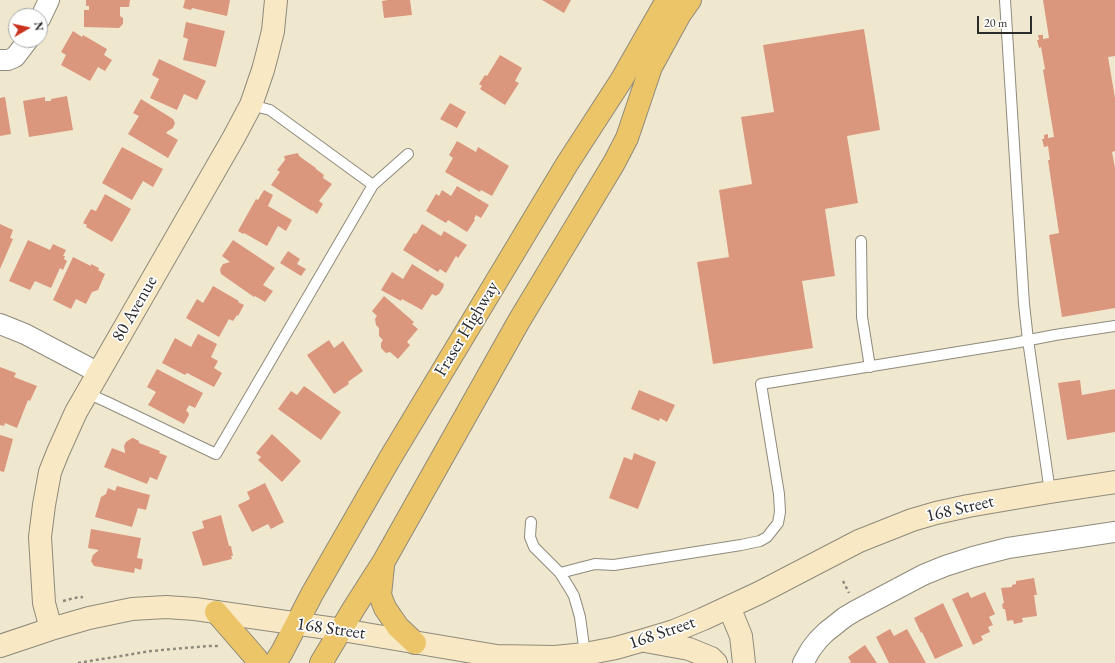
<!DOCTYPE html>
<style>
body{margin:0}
#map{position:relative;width:1115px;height:663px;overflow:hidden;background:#f0e8ce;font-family:"EB Garamond",serif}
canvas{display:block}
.north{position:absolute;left:8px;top:8px;width:40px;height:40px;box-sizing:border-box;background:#fff;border:1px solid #aaa;border-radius:50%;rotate:81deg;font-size:11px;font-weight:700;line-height:16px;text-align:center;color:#2b2b2b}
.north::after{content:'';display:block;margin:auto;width:14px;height:18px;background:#c8321e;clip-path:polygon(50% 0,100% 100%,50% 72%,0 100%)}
.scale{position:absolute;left:977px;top:16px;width:55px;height:18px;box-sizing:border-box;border:2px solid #2b2b2b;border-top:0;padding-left:5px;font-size:12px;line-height:14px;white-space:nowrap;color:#2b2b2b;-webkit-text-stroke:3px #fff;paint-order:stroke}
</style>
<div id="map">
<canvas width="1115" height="663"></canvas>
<div class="north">N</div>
<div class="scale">20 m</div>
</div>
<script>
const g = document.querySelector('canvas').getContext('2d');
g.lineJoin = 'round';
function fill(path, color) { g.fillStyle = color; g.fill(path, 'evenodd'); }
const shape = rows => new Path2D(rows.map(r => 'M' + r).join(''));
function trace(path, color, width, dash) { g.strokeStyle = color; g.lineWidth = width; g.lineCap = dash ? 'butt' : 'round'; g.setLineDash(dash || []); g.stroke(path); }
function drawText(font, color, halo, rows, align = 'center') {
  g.font = font + ' "EB Garamond",serif'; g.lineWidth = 3.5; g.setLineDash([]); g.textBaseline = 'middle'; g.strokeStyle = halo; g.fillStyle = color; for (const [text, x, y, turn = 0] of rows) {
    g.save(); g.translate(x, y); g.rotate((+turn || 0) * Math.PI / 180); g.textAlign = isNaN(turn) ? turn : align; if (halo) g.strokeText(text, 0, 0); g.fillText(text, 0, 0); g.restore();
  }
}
fill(shape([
 [86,0,130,0,129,7,120,7,120,16,123,18,123,24,119,28,84,27,84,10,89,10,89,6,86,6],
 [185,0,230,0,227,16,192,8,191,10,183,8],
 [388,0,410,0,412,15,384,18,382,1],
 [542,0,571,0,564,13],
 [1043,0,1115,0,1115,56,1108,57,1115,98,1115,151,1112,152,1115,168,1115,308,1062,317,1049,235,1059,233,1048,160,1050,160,1048,146,1044,147,1042,139,1044,139,1044,135,1048,134,1048,138,1054,137,1043,70,1045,69,1041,47,1039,48,1037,40,1039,40,1038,35,1043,35,1043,39,1049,38],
 [186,22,225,31,216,67,183,60,188,39,183,37],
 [864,29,880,130,847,136,858,203,825,209,835,276,802,281,813,348,713,364,697,262,729,257,719,190,752,184,741,117,774,112,763,45],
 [73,31,82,37,83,35,107,49,104,55,112,60,105,71,98,67,90,81,61,65,66,55,61,52],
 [500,55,522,68,515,81,519,83,505,105,480,89,482,86,479,84,485,75,487,76],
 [159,59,206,81,197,100,184,94,177,110,150,98,159,79,152,75],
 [67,96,73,130,29,137,23,101,45,97,45,101,51,101,51,99],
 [5,97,11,134,0,136,0,98],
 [141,99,173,119,175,123,173,128,168,131,166,133,178,140,168,158,128,134,139,116,133,113],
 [450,103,466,112,457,128,440,119],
 [457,141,476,152,478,147,509,166,492,196,481,190,480,192,445,172,453,158,449,155],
 [122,147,163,169,153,187,143,181,132,200,102,183],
 [298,153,299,156,316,168,316,169,324,175,323,178,332,184,319,201,323,204,317,214,312,210,312,211,271,185,280,172,277,170,285,160,284,156],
 [457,186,489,205,481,218,476,215,474,219,475,220,467,232,448,220,446,223,426,211,436,194,439,196,442,190,451,196],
 [264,190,273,195,268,206,292,220,286,231,278,226,267,246,244,233,243,234,238,231,256,199,258,200],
 [105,194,131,209,112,242,86,227,87,225,83,223,91,209,96,211],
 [0,224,13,230,10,238,13,239,0,269],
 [422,224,441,236,444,231,467,245,458,258,456,256,446,273,440,269,438,272,403,250,414,233,416,234],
 [28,240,50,250,53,244,66,250,63,256,65,256,64,259,67,261,63,270,60,268,51,288,35,281,30,290,9,281],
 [233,240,275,268,263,285,273,291,265,302,255,296,254,297,221,274,220,269,223,264,230,262,222,256],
 [288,251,300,259,297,264,306,269,301,276,280,263],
 [73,257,91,266,91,264,99,268,98,270,105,274,98,290,92,292,86,304,76,299,71,309,53,300],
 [412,264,444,284,443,288,439,294,437,295,436,296,432,294,422,310,402,299,401,301,381,290,392,272,403,279],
 [213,286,239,301,238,302,244,305,238,316,237,315,233,321,229,319,219,337,186,318,197,299,203,303],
 [384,296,414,322,412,324,418,329,407,342,410,345,398,359,390,352,386,353,381,348,381,343,383,340,379,336,379,328,376,325,375,319,377,316,372,311],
 [198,334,217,344,211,357,218,361,214,368,222,373,214,387,187,373,185,375,162,363,175,338,191,347],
 [329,340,334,348,343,341,363,371,348,382,349,384,334,394,307,355],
 [0,367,16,373,14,377,37,386,30,401,28,400,17,428,5,423,4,426,0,425],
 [157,369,203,393,195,408,189,405,186,411,188,412,189,415,184,424,148,405,156,392,147,387],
 [1080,380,1082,395,1115,389,1115,432,1067,440,1058,383],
 [304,386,341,412,321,440,278,409,291,391,297,395],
 [639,390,675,405,667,422,660,418,659,421,631,409],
 [272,434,301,461,282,482,258,460,261,457,256,453],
 [0,435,13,439,4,472,0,471],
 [132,438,133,438,139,441,139,443,160,451,159,453,167,456,157,480,150,477,147,484,104,467,112,448,125,453,125,452,124,446,126,442],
 [634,453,656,462,638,509,609,498,624,457,632,460],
 [265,483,284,522,271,529,268,524,252,532,238,505,250,499,247,492],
 [117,486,150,495,146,510,138,508,132,527,95,517,101,497,106,494,108,488,115,491],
 [221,515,229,546,231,546,233,556,231,556,232,559,203,566,192,532,204,528,202,521],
 [91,529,141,538,137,558,143,559,141,570,135,568,134,573,94,566,91,561,93,555,99,550,88,548],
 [1034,578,1037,595,1034,595,1037,616,1022,618,1023,622,1014,624,1013,620,1007,621,1005,609,1003,609,1002,604,1004,603,1001,588,1012,587,1012,585,1016,584,1016,581],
 [968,592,971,598,985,592,995,614,989,617,993,625,988,627,990,632,981,636,983,640,973,645,952,599],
 [943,603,963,646,935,659,922,632,921,633,914,618],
 [890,629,894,636,907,629,926,663,889,663,876,637],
 [865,645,877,663,849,663,851,662,848,657]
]), '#db977e');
const lane = shape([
 [1005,0,1024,304,1028,340,1050,492],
 [373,185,408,154],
 [861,241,862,317,870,367],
 [87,393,107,402,216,454,373,185,270,110,251,105],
 [531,522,530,537,534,547,560,573,570,589,574,596,580,617,585,654],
 [560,573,595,564,614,565,741,545,760,541,767,537,778,523,780,512,779,494,761,384,1014,343,1055,335,1115,326]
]);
const street = shape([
 [40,19,49,0],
 [0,60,8,60,15,57,28,40],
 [0,324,25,334,99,373],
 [803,663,811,649,818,640,826,632,845,617,855,611,923,575,945,566,973,557,1008,548,1115,532]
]);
const secondary = shape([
 [729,607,741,636,744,663],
 [51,629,44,603,40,537,44,505,50,472,58,452,76,412,234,137,251,105,263,70,268,51,273,31,276,0],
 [645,641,689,649,711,658,716,663],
 [0,646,51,629,89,618,132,609,166,607,195,609,342,630,497,656,555,657,585,654,616,648,644,640,674,631,703,619,759,593,859,541,912,520,936,513,968,506,1050,492,1115,482]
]);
const primary = shape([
 [383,566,380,595,385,608,398,627,415,643],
 [216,612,256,658,259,663],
 [275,663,282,652,312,594,389,460,567,164,622,79,667,0],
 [321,663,354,608,384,561,519,321,614,163,627,138,651,67,680,14,690,0]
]);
trace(lane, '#8e8a7c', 12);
trace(street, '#8e8a7c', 22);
trace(secondary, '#8e8a7c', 24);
trace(primary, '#8e8a7c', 24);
trace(shape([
 [843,581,849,593],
 [63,601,74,598,83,597],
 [78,663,151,651,208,646,218,646]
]), '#8e8a7c', 2.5, [3, 3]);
trace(lane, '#fff', 10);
trace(street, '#fff', 20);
trace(secondary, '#f8e8c3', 22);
trace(primary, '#edc569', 22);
drawText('18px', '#2b2b2b', '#fff', [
 ["80 Avenue",135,309,-60],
 ["Fraser Highway",467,329,-59],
 ["168 Street",960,509,-13],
 ["168 Street",331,629,8],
 ["168 Street",662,633,-19]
]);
</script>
